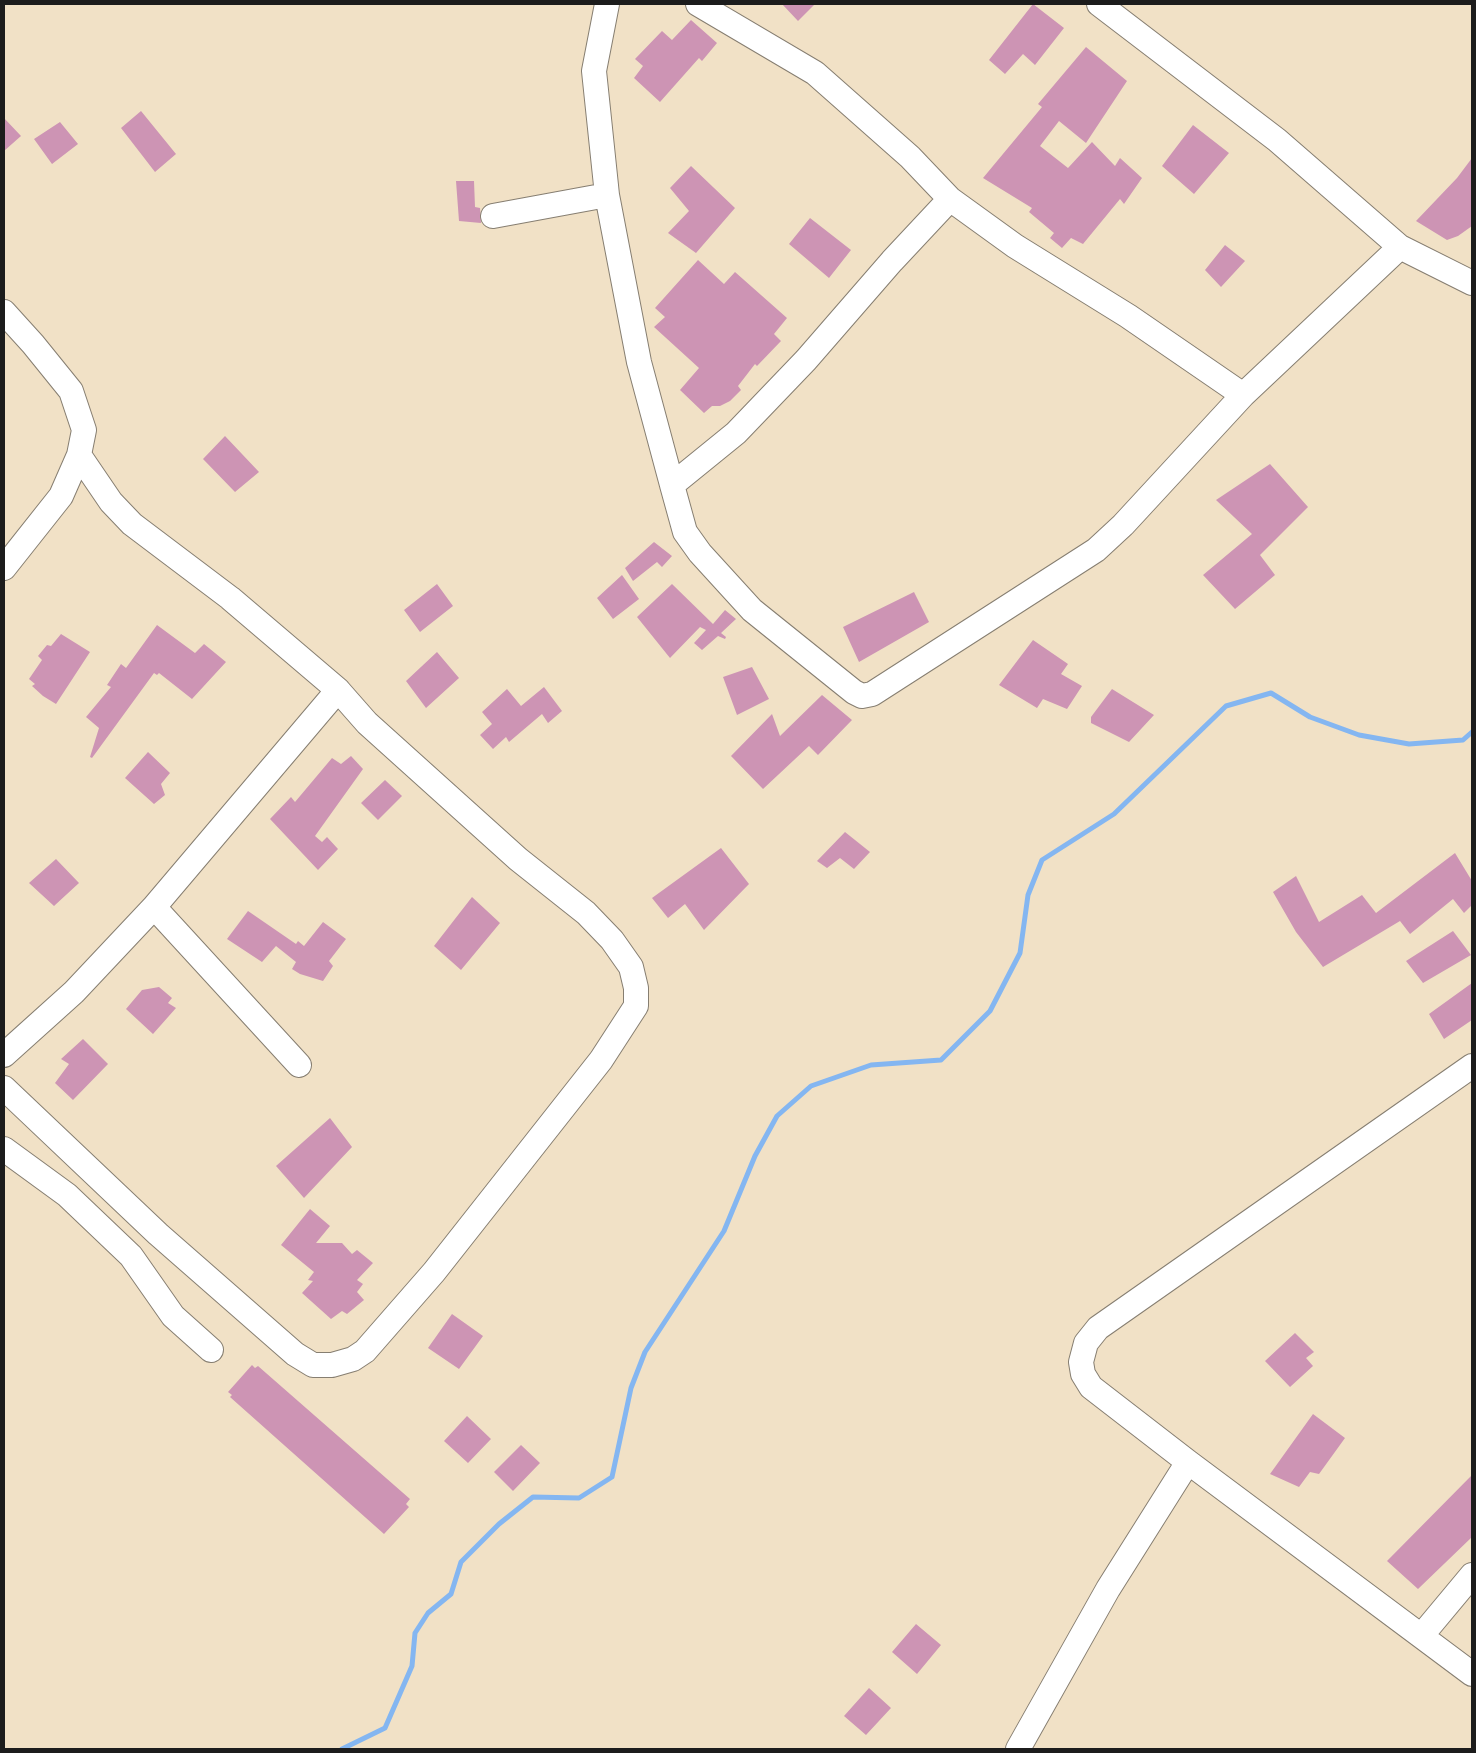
<!DOCTYPE html>
<style>
body{margin:0}
#map{position:relative;width:1476px;height:1753px;overflow:hidden;background:#f1e1c6;font-family:"Playpen Sans",sans-serif}
canvas{display:block}
.frame{position:absolute;inset:0;border:5px solid #1c1c1c;pointer-events:none}
</style>
<div id="map">
<canvas width="1476" height="1753"></canvas>
<div class="frame"></div>
</div>
<script>
const g = document.querySelector('canvas').getContext('2d');
g.lineJoin = 'round';
const shape = rows => new Path2D(rows.map(r => 'M' + r).join(''));
function trace(path, color, width, dash) { g.strokeStyle = color; g.lineWidth = width; g.lineCap = dash ? 'butt' : 'round'; g.setLineDash(dash || []); g.stroke(path); }
function fill(path, color) { g.fillStyle = color; g.fill(path, 'evenodd'); }
trace(shape([
 [342,1749,385,1728,412,1666,415,1633,428,1613,451,1594,461,1562,499,1524,533,1497,579,1498,612,1477,631,1388,645,1352,724,1231,755,1156,777,1116,811,1086,871,1065,941,1060,990,1011,1020,953,1028,895,1042,860,1114,814,1226,706,1271,693,1310,717,1359,735,1409,744,1463,740,1472,732]
]), '#84b6f1', 5);
fill(shape([
 [782,4,815,4,798,21],
 [1033,4,1064,28,1035,65,1023,54,1005,74,989,60],
 [691,20,717,43,702,61,699,58,660,102,634,78,643,66,635,59,662,31,672,40],
 [1086,47,1127,81,1086,143,1059,121,1040,146,1068,168,1092,142,1115,166,1120,158,1142,178,1124,204,1120,199,1083,244,1071,238,1062,248,1050,238,1054,233,1029,212,1032,208,983,178,1042,107,1038,104],
 [141,111,176,154,155,172,121,128],
 [4,118,21,136,4,151],
 [60,122,78,144,52,164,34,139],
 [1193,125,1229,153,1194,194,1162,166],
 [1472,158,1472,226,1458,236,1447,240,1416,221,1457,178],
 [691,166,735,208,696,253,668,233,689,211,670,188],
 [456,181,474,181,475,207,480,208,481,223,459,221],
 [810,218,851,250,829,278,789,244],
 [1225,245,1245,261,1221,287,1205,270],
 [698,260,724,284,735,272,787,318,774,334,781,341,757,366,755,364,738,386,741,390,730,401,720,406,712,406,704,413,680,390,699,368,654,327,665,317,655,308],
 [225,436,259,472,235,492,203,459],
 [1270,464,1308,507,1260,555,1275,575,1235,609,1203,575,1252,534,1216,500],
 [654,542,672,556,662,567,657,562,633,581,625,568],
 [622,575,639,599,613,619,597,598],
 [437,584,453,606,420,632,404,610],
 [672,584,713,624,725,610,736,619,721,633,726,637,725,639,718,636,702,650,694,643,706,630,700,627,670,658,637,617],
 [914,592,929,622,859,662,843,627],
 [157,625,195,653,204,644,226,662,192,699,159,673,157,675,154,673,92,758,90,757,99,728,86,717,111,687,107,685,121,664,126,668],
 [61,634,90,652,56,704,43,696,32,686,35,684,29,679,42,660,38,656,47,645,51,646],
 [1033,640,1068,664,1061,674,1082,686,1067,709,1043,699,1037,708,999,685],
 [437,652,459,678,426,708,406,681],
 [752,667,769,699,737,715,723,677],
 [544,687,562,711,548,723,542,714,509,742,506,737,493,749,480,735,492,724,482,712,507,689,521,706],
 [1112,689,1154,715,1129,742,1091,723,1091,717],
 [822,695,852,720,818,755,809,746,763,789,731,756,772,714,780,736],
 [148,752,170,773,161,784,165,795,154,804,125,778],
 [351,756,363,769,315,836,322,842,327,837,338,849,318,870,270,819,291,797,295,802,332,758,341,764],
 [385,780,402,796,378,820,361,803],
 [845,832,870,852,854,869,840,858,827,868,817,861],
 [721,848,749,884,704,930,685,904,668,918,652,898],
 [1455,853,1472,881,1472,905,1464,913,1453,899,1410,934,1400,921,1323,967,1296,932,1273,892,1296,876,1319,922,1362,895,1376,913],
 [56,859,79,883,54,906,29,883],
 [472,897,500,923,461,970,434,946],
 [248,911,296,944,298,941,304,946,323,922,346,939,329,961,333,966,323,981,300,974,292,969,296,962,276,946,262,962,227,939],
 [1453,931,1471,955,1423,983,1406,961],
 [1472,983,1472,1020,1444,1039,1429,1014],
 [159,987,172,998,168,1003,176,1008,153,1034,126,1009,142,990],
 [83,1039,108,1064,73,1100,55,1083,69,1064,61,1059],
 [330,1118,352,1147,304,1198,276,1166],
 [310,1209,330,1226,316,1243,342,1243,352,1254,357,1250,373,1263,357,1280,363,1284,357,1292,364,1300,347,1314,342,1311,331,1319,302,1293,313,1281,308,1280,314,1272,281,1245],
 [452,1314,483,1336,459,1369,428,1348],
 [1295,1333,1314,1352,1306,1358,1313,1366,1290,1387,1265,1361],
 [252,1365,255,1368,258,1366,410,1499,406,1504,409,1507,384,1534,230,1397,232,1395,228,1392],
 [1313,1414,1345,1438,1319,1474,1310,1472,1299,1487,1270,1474],
 [467,1416,491,1439,468,1463,444,1441],
 [521,1445,540,1463,513,1491,494,1472],
 [1472,1475,1472,1537,1418,1589,1387,1561],
 [916,1624,941,1645,917,1674,892,1652],
 [869,1688,891,1708,866,1735,844,1716]
]), '#cd94b4');
const minor = shape([
 [607,4,594,71,607,195,639,362,672,485],
 [698,4,815,73,910,157,950,199,1015,246,1128,316,1243,395,1400,247],
 [1099,4,1277,140,1400,247,1472,283],
 [950,199,892,261,806,360,736,433,672,485,685,532,700,553,752,610,854,692,862,696,872,694,1096,550,1123,525,1243,395],
 [493,216,607,195],
 [4,312,33,344,71,391,84,430,79,455],
 [4,568,61,496,79,455,111,502,132,524,230,598,338,690,367,723,518,859,586,913,612,940,631,967,636,988,636,1006,601,1060,434,1272,365,1351,353,1359,332,1365,313,1365,295,1354,158,1234,4,1088],
 [4,1055,74,992,154,907],
 [299,1065,154,907,338,690],
 [1472,1066,1098,1328,1086,1343,1081,1362,1083,1374,1091,1387,1188,1462,1472,1674],
 [4,1149,67,1195,131,1256,173,1316,211,1350],
 [1422,1635,1472,1575],
 [1018,1749,1108,1589,1188,1462]
]);
trace(minor, '#867e71', 26);
trace(minor, '#fff', 24);
</script>
